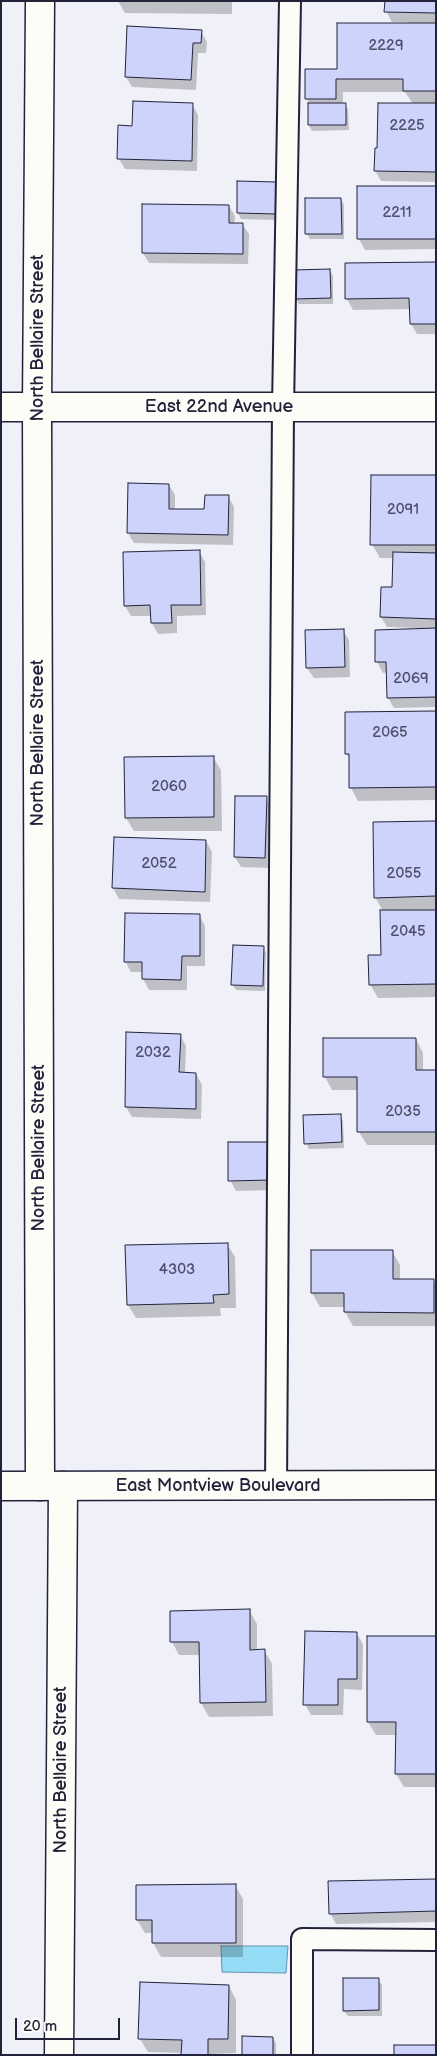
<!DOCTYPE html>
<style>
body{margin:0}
#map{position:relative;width:437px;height:2056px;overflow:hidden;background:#eff0f8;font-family:"Balsamiq Sans",sans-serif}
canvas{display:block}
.frame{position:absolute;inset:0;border:2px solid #22223b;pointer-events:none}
.scale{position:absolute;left:15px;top:2018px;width:105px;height:22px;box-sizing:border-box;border:2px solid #22223b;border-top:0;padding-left:6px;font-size:15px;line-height:18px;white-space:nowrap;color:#22223b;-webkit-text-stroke:4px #fdfcf7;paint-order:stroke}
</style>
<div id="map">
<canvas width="437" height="2056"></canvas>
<div class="frame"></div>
<div class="scale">20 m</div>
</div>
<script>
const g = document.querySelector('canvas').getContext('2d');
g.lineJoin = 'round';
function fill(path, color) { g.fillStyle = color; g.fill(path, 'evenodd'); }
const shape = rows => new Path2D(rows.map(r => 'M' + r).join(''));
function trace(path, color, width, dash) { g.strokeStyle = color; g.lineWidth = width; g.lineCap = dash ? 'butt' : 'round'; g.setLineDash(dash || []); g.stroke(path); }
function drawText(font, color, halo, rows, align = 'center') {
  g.font = font + ' "Balsamiq Sans",sans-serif'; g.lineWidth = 4.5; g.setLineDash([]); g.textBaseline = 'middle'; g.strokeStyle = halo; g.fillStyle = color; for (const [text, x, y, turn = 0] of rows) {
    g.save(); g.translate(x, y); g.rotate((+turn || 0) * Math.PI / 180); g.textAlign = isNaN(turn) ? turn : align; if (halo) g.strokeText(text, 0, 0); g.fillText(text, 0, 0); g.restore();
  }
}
const water = shape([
 [221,1946,288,1946,286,1973,222,1972,221,1946]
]);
fill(water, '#95dcf7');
trace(water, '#6792ac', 1);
fill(shape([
 [118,1,232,1,232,14,125,13],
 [436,1,436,182,381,181,375,170,378,149,413,104,405,92,343,92,343,104,348,109,349,130,312,131,309,125,309,103,307,99,338,70,407,25,407,22,392,22,386,11],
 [201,31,207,42,206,53,198,53,196,90,132,87,126,77],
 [192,104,198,115,197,171,125,169,119,159,133,127],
 [239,182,279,189,279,220,241,219,238,213],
 [436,187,436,249,365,250,359,239,359,188],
 [341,199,344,205,344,239,310,239,307,234],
 [229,206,235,216,234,224,242,224,249,234,248,264,149,263,143,253],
 [436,263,436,334,417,334,411,324,411,309,353,310,347,299,346,265],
 [330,270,333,276,333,304,299,304,296,299],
 [436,476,436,707,394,708,388,698,388,672,383,673,377,662,376,632,418,630,418,628,387,627,381,617,393,588,394,558,380,558,372,544],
 [169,485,175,495,175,510,205,510,228,496,234,507,233,545,134,543,128,533],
 [199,551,205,562,206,615,177,616,177,633,158,634,152,623,152,616,131,616,125,606],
 [343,630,349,640,350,677,314,678,307,668],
 [436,712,436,800,358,801,351,788,350,760,347,754],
 [213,757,221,770,222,831,134,831,126,818],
 [266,798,272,808,271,868,241,867,235,857],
 [436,822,436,997,378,998,370,984,382,956,383,911,375,897],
 [115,838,206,841,212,852,210,902,119,899,113,888],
 [199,915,205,926,205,966,187,966,187,990,149,990,143,979,143,972,131,972,125,961],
 [263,947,266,953,265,991,236,990,232,984],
 [180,1035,186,1046,185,1074,196,1074,202,1085,201,1119,132,1117,126,1107],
 [416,1039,423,1053,423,1071,436,1071,436,1145,367,1145,359,1132,358,1090,332,1090,325,1077],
 [340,1115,343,1121,344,1148,309,1149,306,1143],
 [270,1143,276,1190,236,1191,230,1180],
 [227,1244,235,1257,236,1308,220,1308,221,1316,136,1318,128,1305],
 [392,1251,400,1265,400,1281,433,1281,436,1285,436,1326,353,1326,345,1312,345,1307,320,1307,312,1293],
 [249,1610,257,1624,257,1651,264,1650,272,1664,273,1716,209,1717,201,1703,200,1655,179,1655,172,1642],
 [357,1634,363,1644,362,1690,344,1689,343,1715,311,1715,305,1704],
 [436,1637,436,1787,404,1787,396,1774,397,1735,376,1735,368,1722],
 [436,1880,436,1922,336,1924,330,1913],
 [235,1885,243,1899,243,1957,161,1957,153,1943,153,1933,145,1933,137,1920],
 [378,1980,382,1985,382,2016,348,2016,344,2011],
 [229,1986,236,2000,236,2053,183,2055,183,2053,148,2052,140,2039],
 [273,2038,276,2043,276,2055,243,2055]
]), '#0003');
const building = shape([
 [385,1,436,1,436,13,384,12,385,1],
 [337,23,436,23,436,91,403,91,403,79,336,79,336,99,305,99,305,69,337,69,337,23],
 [127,26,202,30,201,43,193,43,191,80,125,77,127,26],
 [133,101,193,103,192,161,117,159,118,125,132,126,133,101],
 [308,103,346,103,346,125,308,125,308,103],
 [378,103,436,103,436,172,374,171,375,148,377,148,378,103],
 [237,181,277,182,276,214,237,213,237,181],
 [357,186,436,186,436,239,357,239,357,186],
 [305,198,341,198,342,234,305,234,305,198],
 [142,204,229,205,229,223,243,223,243,254,142,253,142,204],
 [436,262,436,324,410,324,409,298,345,299,345,263,436,262],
 [330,269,331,298,294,299,294,270,330,269],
 [371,475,436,475,436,545,370,545,371,475],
 [128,483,169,484,169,509,204,509,205,495,229,495,228,535,127,533,128,483],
 [200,550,201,605,171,605,172,623,151,623,150,605,124,606,123,552,200,550],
 [393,552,436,553,436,619,380,617,381,587,392,587,393,552],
 [436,628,436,697,387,698,386,662,375,662,375,630,436,628],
 [344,629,345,667,306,668,305,630,344,629],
 [436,711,436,787,349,788,349,754,345,754,345,712,436,711],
 [214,756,214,817,125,818,124,757,214,756],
 [235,796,267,796,265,858,234,857,235,796],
 [436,821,436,896,374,898,373,822,436,821],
 [114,837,206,840,205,892,112,888,114,837],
 [380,910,436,910,436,984,369,985,368,955,381,955,380,910],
 [125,913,200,914,200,956,182,956,181,980,142,979,142,962,124,962,125,913],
 [233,945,264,946,263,986,231,985,233,945],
 [126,1032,181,1034,179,1072,196,1073,196,1109,125,1107,126,1032],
 [323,1038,416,1038,416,1070,436,1070,436,1132,357,1132,357,1077,323,1077,323,1038],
 [341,1114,342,1142,304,1144,303,1115,341,1114],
 [228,1142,271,1142,271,1180,228,1181,228,1142],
 [228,1243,229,1294,213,1295,214,1303,127,1305,125,1245,228,1243],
 [311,1250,393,1250,393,1279,434,1279,434,1313,344,1312,344,1293,311,1293,311,1250],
 [250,1609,250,1650,265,1649,266,1702,200,1703,199,1642,170,1642,170,1611,250,1609],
 [305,1631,357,1632,357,1679,338,1679,338,1705,303,1705,305,1631],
 [367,1636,436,1636,436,1774,395,1774,396,1722,367,1722,367,1636],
 [436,1879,436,1911,329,1914,328,1881,436,1879],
 [236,1884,236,1943,152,1943,152,1920,136,1920,136,1885,236,1884],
 [343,1978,379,1978,379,2010,343,2011,343,1978],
 [140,1982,229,1985,228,2039,208,2039,208,2055,181,2055,182,2040,138,2039,140,1982],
 [242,2036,273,2037,273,2055,242,2055,242,2036],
 [394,2045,436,2045,436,2055,394,2055,394,2045]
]);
fill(building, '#ced3fb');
trace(building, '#22223b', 1);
const service = shape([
 [276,1486,283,408,290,1],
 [302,2055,302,1939,436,1940]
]);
const minor = shape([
 [1,407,436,407],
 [40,1486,37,407,40,1],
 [59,2055,63,1486]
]);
const tertiary = shape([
 [1,1486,436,1485]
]);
trace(service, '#22223b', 24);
trace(minor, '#22223b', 31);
trace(tertiary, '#22223b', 31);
trace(service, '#fdfcf7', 20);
trace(minor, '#fdfcf7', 28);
trace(tertiary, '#fdfcf7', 28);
drawText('15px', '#4d4e6b', null, [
 ["2229",386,46],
 ["2225",407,126],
 ["2211",397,213],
 ["2091",403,510],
 ["2069",411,679],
 ["2065",390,733],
 ["2060",169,787],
 ["2052",159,864],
 ["2055",404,874],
 ["2045",408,932],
 ["2032",153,1053],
 ["2035",403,1112],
 ["4303",177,1270]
]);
drawText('18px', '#22223b', '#fdfcf7', [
 ["North Bellaire Street",38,338,-90],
 ["East 22nd Avenue",219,407],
 ["North Bellaire Street",38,743,-90],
 ["North Bellaire Street",39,1148,-90],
 ["East Montview Boulevard",218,1486],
 ["North Bellaire Street",61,1770,-90]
]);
</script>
